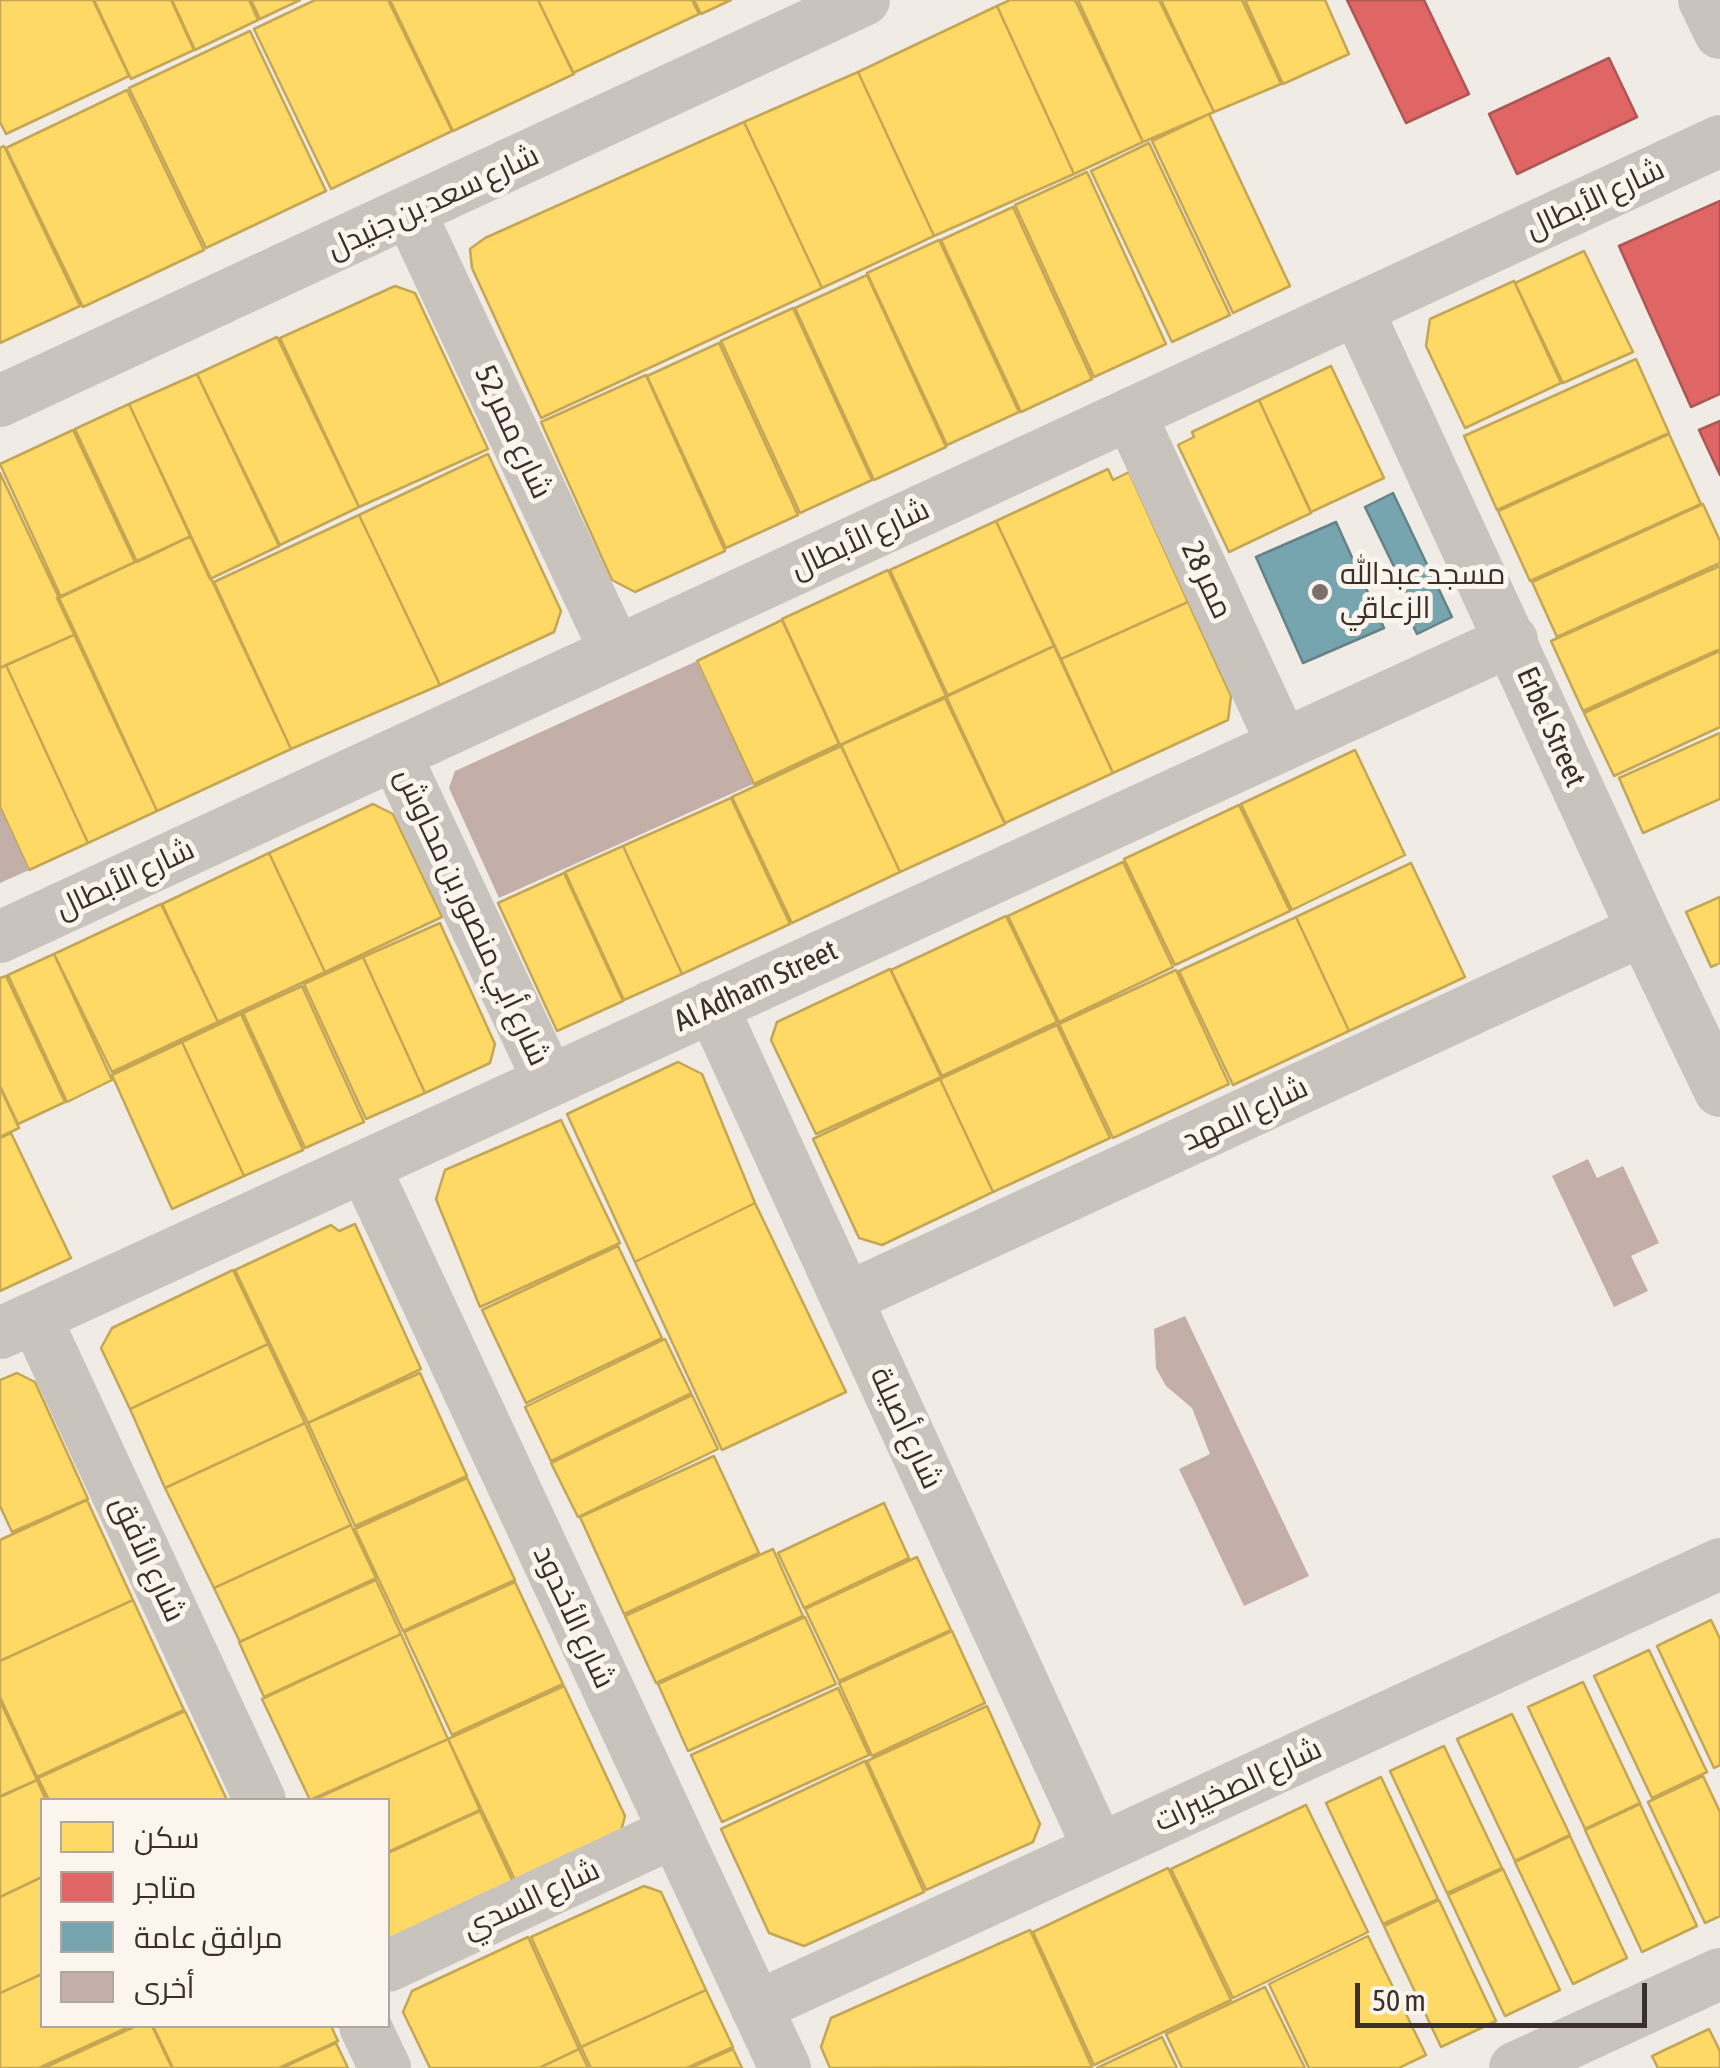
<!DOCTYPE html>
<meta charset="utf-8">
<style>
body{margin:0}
#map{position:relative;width:1720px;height:2068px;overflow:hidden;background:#f0ebe5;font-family:"Asap Condensed",Cairo,sans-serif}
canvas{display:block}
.legend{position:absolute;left:40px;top:1798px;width:350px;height:230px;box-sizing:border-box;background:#fbf5ee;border:2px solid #aea6a0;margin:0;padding:12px 18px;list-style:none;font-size:30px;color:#3b302b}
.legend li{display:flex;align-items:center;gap:20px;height:50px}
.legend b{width:50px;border:2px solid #aea6a0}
.scale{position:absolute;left:1355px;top:1983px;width:292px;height:45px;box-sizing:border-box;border:5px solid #3b302b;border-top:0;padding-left:12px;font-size:30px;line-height:35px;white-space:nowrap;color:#3b302b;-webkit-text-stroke:8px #fbf5ee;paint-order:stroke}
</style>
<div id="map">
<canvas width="1720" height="2068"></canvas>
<ul class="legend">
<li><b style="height:28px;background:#ffd966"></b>سكن</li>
<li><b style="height:28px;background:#e06666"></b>متاجر</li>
<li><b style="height:28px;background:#76a5af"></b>مرافق عامة</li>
<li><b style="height:28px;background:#c3afa7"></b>أخرى</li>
</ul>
<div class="scale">50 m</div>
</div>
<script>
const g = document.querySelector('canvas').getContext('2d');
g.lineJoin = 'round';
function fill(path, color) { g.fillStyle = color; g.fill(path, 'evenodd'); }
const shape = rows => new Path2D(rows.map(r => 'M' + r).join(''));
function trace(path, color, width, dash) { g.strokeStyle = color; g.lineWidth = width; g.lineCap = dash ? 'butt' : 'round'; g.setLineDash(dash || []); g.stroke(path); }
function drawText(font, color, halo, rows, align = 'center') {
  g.font = font + ' "Asap Condensed",Cairo,sans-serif'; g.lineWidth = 10; g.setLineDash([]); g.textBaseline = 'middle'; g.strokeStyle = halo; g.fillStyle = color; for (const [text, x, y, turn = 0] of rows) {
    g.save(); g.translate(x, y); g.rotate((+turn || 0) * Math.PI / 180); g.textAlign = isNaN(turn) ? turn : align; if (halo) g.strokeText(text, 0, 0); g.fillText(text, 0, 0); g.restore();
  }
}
const homes = shape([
 [0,0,93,0,129,76,6,134,0,122,0,0],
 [94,0,171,0,194,50,131,79,94,0],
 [172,0,249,0,258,20,195,50,172,0],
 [251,0,300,0,260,19,251,0],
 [315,0,388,0,452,131,331,189,254,29,315,0],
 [390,0,538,0,574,74,453,131,390,0],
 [538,0,692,0,699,14,573,73,538,0],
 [694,0,731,0,701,14,694,0],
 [1010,0,1075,0,1143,142,1074,174,997,6,1010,0],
 [1078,0,1159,0,1214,112,1143,142,1078,0],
 [1161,0,1242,0,1281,84,1214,112,1161,0],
 [1245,0,1325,0,1349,54,1283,84,1245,0],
 [997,6,1074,174,934,236,858,72,997,6],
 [250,31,326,191,206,248,129,88,250,31],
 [858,72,934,236,822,288,744,122,858,72],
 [127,90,204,250,83,307,6,148,127,90],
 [1209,114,1290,286,1233,313,1152,141,1209,114],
 [744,122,822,288,541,418,472,268,470,249,485,238,744,122],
 [1149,143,1230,315,1172,342,1091,171,1149,143],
 [4,146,80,306,0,343,0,148,4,146],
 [1087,172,1166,344,1094,377,1015,205,1087,172],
 [1013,207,1092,379,1021,412,941,240,1013,207],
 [939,240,1019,412,947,445,867,273,939,240],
 [1584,251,1633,352,1563,383,1515,283,1584,251],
 [867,275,946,447,874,480,795,308,867,275],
 [1514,281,1561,383,1465,428,1426,346,1430,319,1514,281],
 [395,286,415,293,488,449,359,507,280,338,395,286],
 [793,308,872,480,800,513,721,341,793,308],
 [277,337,359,507,280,545,197,374,277,337],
 [719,343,798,515,726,548,647,376,719,343],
 [1636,359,1669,433,1497,510,1464,436,1636,359],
 [1331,366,1384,478,1311,512,1259,400,1331,366],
 [197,374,279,546,210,579,129,404,197,374],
 [646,375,725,551,635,592,612,580,541,422,646,375],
 [1259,400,1311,513,1229,552,1178,445,1194,437,1192,432,1259,400],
 [129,404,191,536,137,562,75,429,129,404],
 [73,430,135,562,61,597,0,464,73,430],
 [1669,434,1701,504,1530,581,1498,511,1669,434],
 [488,454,561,611,554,632,440,685,359,515,488,454],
 [1108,469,1113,480,1129,472,1188,602,1061,659,996,521,1108,469],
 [0,473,76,634,0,668,0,473],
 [1703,504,1720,541,1720,563,1557,637,1532,582,1703,504],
 [359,515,440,685,291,749,214,582,359,515],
 [996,521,1054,646,948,696,890,570,996,521],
 [191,536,291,749,157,811,57,598,191,536],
 [1720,566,1720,649,1583,711,1551,641,1720,566],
 [888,570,946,696,840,745,782,619,888,570],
 [1188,602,1231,696,1228,720,1113,773,1061,659,1188,602],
 [782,620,839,744,754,784,697,661,782,620],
 [76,634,157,811,88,843,6,665,76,634],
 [1054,646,1113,773,1005,823,946,696,1054,646],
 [1720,651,1720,727,1614,776,1584,713,1720,651],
 [6,665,88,843,29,870,0,807,0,668,6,665],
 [945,698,1005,824,900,872,841,745,945,698],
 [1720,733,1720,799,1643,833,1619,778,1720,733],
 [841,746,900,872,792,923,732,797,841,746],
 [1355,750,1405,855,1292,910,1241,804,1355,750],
 [731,798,790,924,682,974,623,846,731,798],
 [373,804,393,814,442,917,325,972,269,853,373,804],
 [1239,805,1290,911,1175,965,1124,859,1239,805],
 [623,846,682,974,624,1000,565,872,623,846],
 [269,853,325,972,218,1022,162,904,269,853],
 [1123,862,1173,967,1059,1022,1008,916,1123,862],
 [1411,863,1465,977,1349,1031,1296,917,1411,863],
 [564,873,623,1001,557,1031,498,903,564,873],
 [1720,897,1720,963,1711,967,1686,912,1720,897],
 [161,904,218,1022,112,1072,54,954,161,904],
 [1006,916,1057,1022,942,1076,891,970,1006,916],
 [1296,917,1349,1031,1233,1085,1179,971,1296,917],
 [440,923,495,1044,490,1063,425,1093,363,957,440,923],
 [54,954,112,1080,67,1102,8,975,54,954],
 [363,957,425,1093,366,1119,304,984,363,957],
 [890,969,941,1077,816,1134,771,1040,777,1022,890,969],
 [1176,970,1229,1084,1113,1138,1059,1024,1176,970],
 [6,976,65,1102,18,1124,0,1086,0,978,6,976],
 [302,986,364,1122,305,1148,243,1013,302,986],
 [241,1014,303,1150,244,1176,182,1042,241,1014],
 [1057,1025,1110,1138,993,1192,940,1079,1057,1025],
 [182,1042,244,1176,172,1209,112,1075,182,1042],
 [678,1062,702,1074,755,1203,635,1262,567,1114,678,1062],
 [940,1079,993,1192,882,1245,859,1238,813,1139,940,1079],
 [0,1087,19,1128,0,1137,0,1087],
 [561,1120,620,1243,480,1307,436,1199,445,1170,561,1120],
 [11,1133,71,1258,0,1291,0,1138,11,1133],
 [755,1203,846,1392,722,1450,635,1262,755,1203],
 [355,1224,421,1369,308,1423,235,1270,331,1225,339,1231,355,1224],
 [618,1246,662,1338,526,1403,482,1310,618,1246],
 [233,1270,268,1344,130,1409,101,1348,112,1328,233,1270],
 [665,1339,691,1393,551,1461,525,1407,665,1339],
 [268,1344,305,1423,165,1488,130,1409,268,1344],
 [17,1373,35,1382,88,1499,12,1532,0,1506,0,1380,17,1373],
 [420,1373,467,1476,355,1526,308,1423,420,1373],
 [692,1395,718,1449,578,1517,551,1463,692,1395],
 [305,1423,351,1525,214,1588,165,1488,305,1423],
 [714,1456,759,1553,624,1614,580,1517,714,1456],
 [467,1478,515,1580,403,1631,355,1529,467,1478],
 [87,1500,133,1600,0,1661,0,1540,87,1500],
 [884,1503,909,1558,804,1608,778,1553,884,1503],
 [351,1525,376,1578,240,1642,214,1588,351,1525],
 [773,1549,803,1616,656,1683,625,1616,773,1549],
 [917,1557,951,1630,839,1681,805,1609,917,1557],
 [376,1580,401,1634,264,1697,239,1642,376,1580],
 [515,1582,563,1684,452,1735,404,1632,515,1582],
 [133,1600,184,1710,37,1777,0,1697,0,1661,133,1600],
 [805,1617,836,1684,688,1751,658,1684,805,1617],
 [1711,1620,1720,1639,1720,1765,1714,1768,1657,1646,1711,1620],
 [952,1631,985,1703,872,1756,839,1683,952,1631],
 [401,1634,448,1739,310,1800,262,1699,401,1634],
 [1649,1650,1707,1772,1652,1798,1594,1676,1649,1650],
 [1583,1682,1640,1803,1585,1829,1528,1707,1583,1682],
 [564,1686,625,1816,621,1831,515,1880,448,1739,564,1686],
 [838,1688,869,1755,722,1822,691,1755,838,1688],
 [0,1701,37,1780,0,1796,0,1701],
 [987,1706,1040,1824,1033,1842,926,1890,867,1761,987,1706],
 [185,1711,227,1800,49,1800,38,1778,185,1711],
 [1512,1714,1570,1835,1515,1861,1457,1739,1512,1714],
 [448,1739,480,1810,388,1852,388,1800,313,1800,448,1739],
 [1444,1746,1502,1868,1447,1893,1390,1771,1444,1746],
 [865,1761,924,1892,804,1946,769,1933,721,1829,865,1761],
 [1703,1776,1720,1812,1720,1916,1705,1923,1648,1802,1703,1776],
 [1381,1777,1438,1899,1383,1924,1326,1803,1381,1777],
 [37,1780,46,1800,42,1800,42,1877,0,1897,0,1797,37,1780],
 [1640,1804,1697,1926,1642,1952,1585,1830,1640,1804],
 [1306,1805,1368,1932,1233,1998,1171,1869,1306,1805],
 [480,1811,513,1882,388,1940,388,1853,480,1811],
 [1570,1836,1627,1958,1573,1984,1515,1862,1570,1836],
 [1168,1868,1231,2000,1094,2065,1033,1932,1168,1868],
 [1503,1869,1560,1990,1505,2016,1448,1895,1503,1869],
 [42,1877,42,1974,0,1993,0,1897,42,1877],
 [644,1886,661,1892,706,1990,581,2047,531,1937,644,1886],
 [1439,1900,1496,2021,1441,2047,1384,1926,1439,1900],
 [1030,1930,1092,2067,830,2068,821,2047,831,2018,1030,1930],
 [1368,1936,1426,2055,1399,2068,1309,2068,1269,1984,1368,1936],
 [528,1937,579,2049,539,2068,430,2068,403,2012,412,1991,528,1937],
 [42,1974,42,2026,131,2026,39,2068,0,2068,0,1993,42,1974],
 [1265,1987,1305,2068,1182,2068,1166,2034,1265,1987],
 [706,1990,733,2047,687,2068,591,2068,581,2047,706,1990],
 [136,2026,152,2026,172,2068,44,2068,136,2026],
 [153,2026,331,2026,338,2041,279,2068,173,2068,153,2026],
 [1709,2029,1720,2051,1720,2068,1658,2068,1652,2056,1709,2029],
 [1162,2037,1177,2068,1097,2068,1162,2037],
 [336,2043,348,2068,282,2068,336,2043],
 [579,2049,588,2068,539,2068,579,2049],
 [733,2049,742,2068,690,2068,733,2049]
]);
fill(homes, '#ffd966');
trace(homes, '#c4a654', 2.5);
const shops = shape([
 [1347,0,1424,0,1469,94,1406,123,1347,0],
 [1609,58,1637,117,1517,174,1489,114,1609,58],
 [1720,201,1720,394,1691,407,1619,246,1720,201],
 [1720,421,1720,475,1699,430,1720,421]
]);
fill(shops, '#e06666');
trace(shops, '#ae5654', 2.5);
const public = shape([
 [1393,493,1452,617,1417,634,1408,615,1416,612,1365,507,1393,493],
 [1336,522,1384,628,1303,663,1256,557,1336,522]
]);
fill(public, '#76a5af');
trace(public, '#648287', 2.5);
fill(shape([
 [697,661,753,784,499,898,449,788,455,771],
 [0,808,29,870,0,883],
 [1588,1159,1597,1178,1623,1166,1659,1243,1631,1256,1648,1291,1614,1307,1552,1176],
 [1185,1316,1309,1576,1244,1606,1179,1469,1210,1454,1192,1408,1166,1386,1156,1368,1154,1329]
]), '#c3afa7');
trace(shape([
 [1704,0,1720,33],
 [410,213,616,652],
 [1357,309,1643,930,1720,1091],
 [0,401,864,0],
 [1130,414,1283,745],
 [395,754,549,1081],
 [0,937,1720,141],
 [712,1006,1099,1849],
 [364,1166,785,2068],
 [847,1298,1643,930],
 [35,1317,260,1800],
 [0,1333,1512,640],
 [388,1966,674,1832],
 [756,2007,1720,1564],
 [365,2026,385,2068],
 [1515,2068,1720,1974]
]), '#c9c3be', 52);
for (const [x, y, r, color] of [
 [1320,592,10,"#7a716c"]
]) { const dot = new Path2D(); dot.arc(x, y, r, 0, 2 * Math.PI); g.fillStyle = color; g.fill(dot); trace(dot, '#fbf5ee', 4); }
drawText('30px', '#3b302b', '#fbf5ee', [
 ["شارع الأبطال",1595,199,-25],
 ["شارع سعد بن جنيدل",433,202,-25],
 ["شارع ممر 52",513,432,65],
 ["شارع الأبطال",860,539,-25],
 ["ممر 28",1207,580,65],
 ["Erbel Street",1551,727,66],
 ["شارع الأبطال",125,879,-25],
 ["شارع أبي منصور بن محاوش",472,917,65],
 ["Al Adham Street",756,986,-25],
 ["شارع المهد",1245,1114,-25],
 ["شارع أصيلة",906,1428,65],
 ["شارع الأفق",148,1559,65],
 ["شارع الأخدود",574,1617,65],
 ["شارع الصخيبرات",1238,1785,-25],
 ["شارع السدي",531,1899,-25]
]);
drawText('30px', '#3b302b', '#fbf5ee', [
 ["مسجد عبدالله",1340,575],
 ["الزعاقي",1340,609]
], 'left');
</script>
